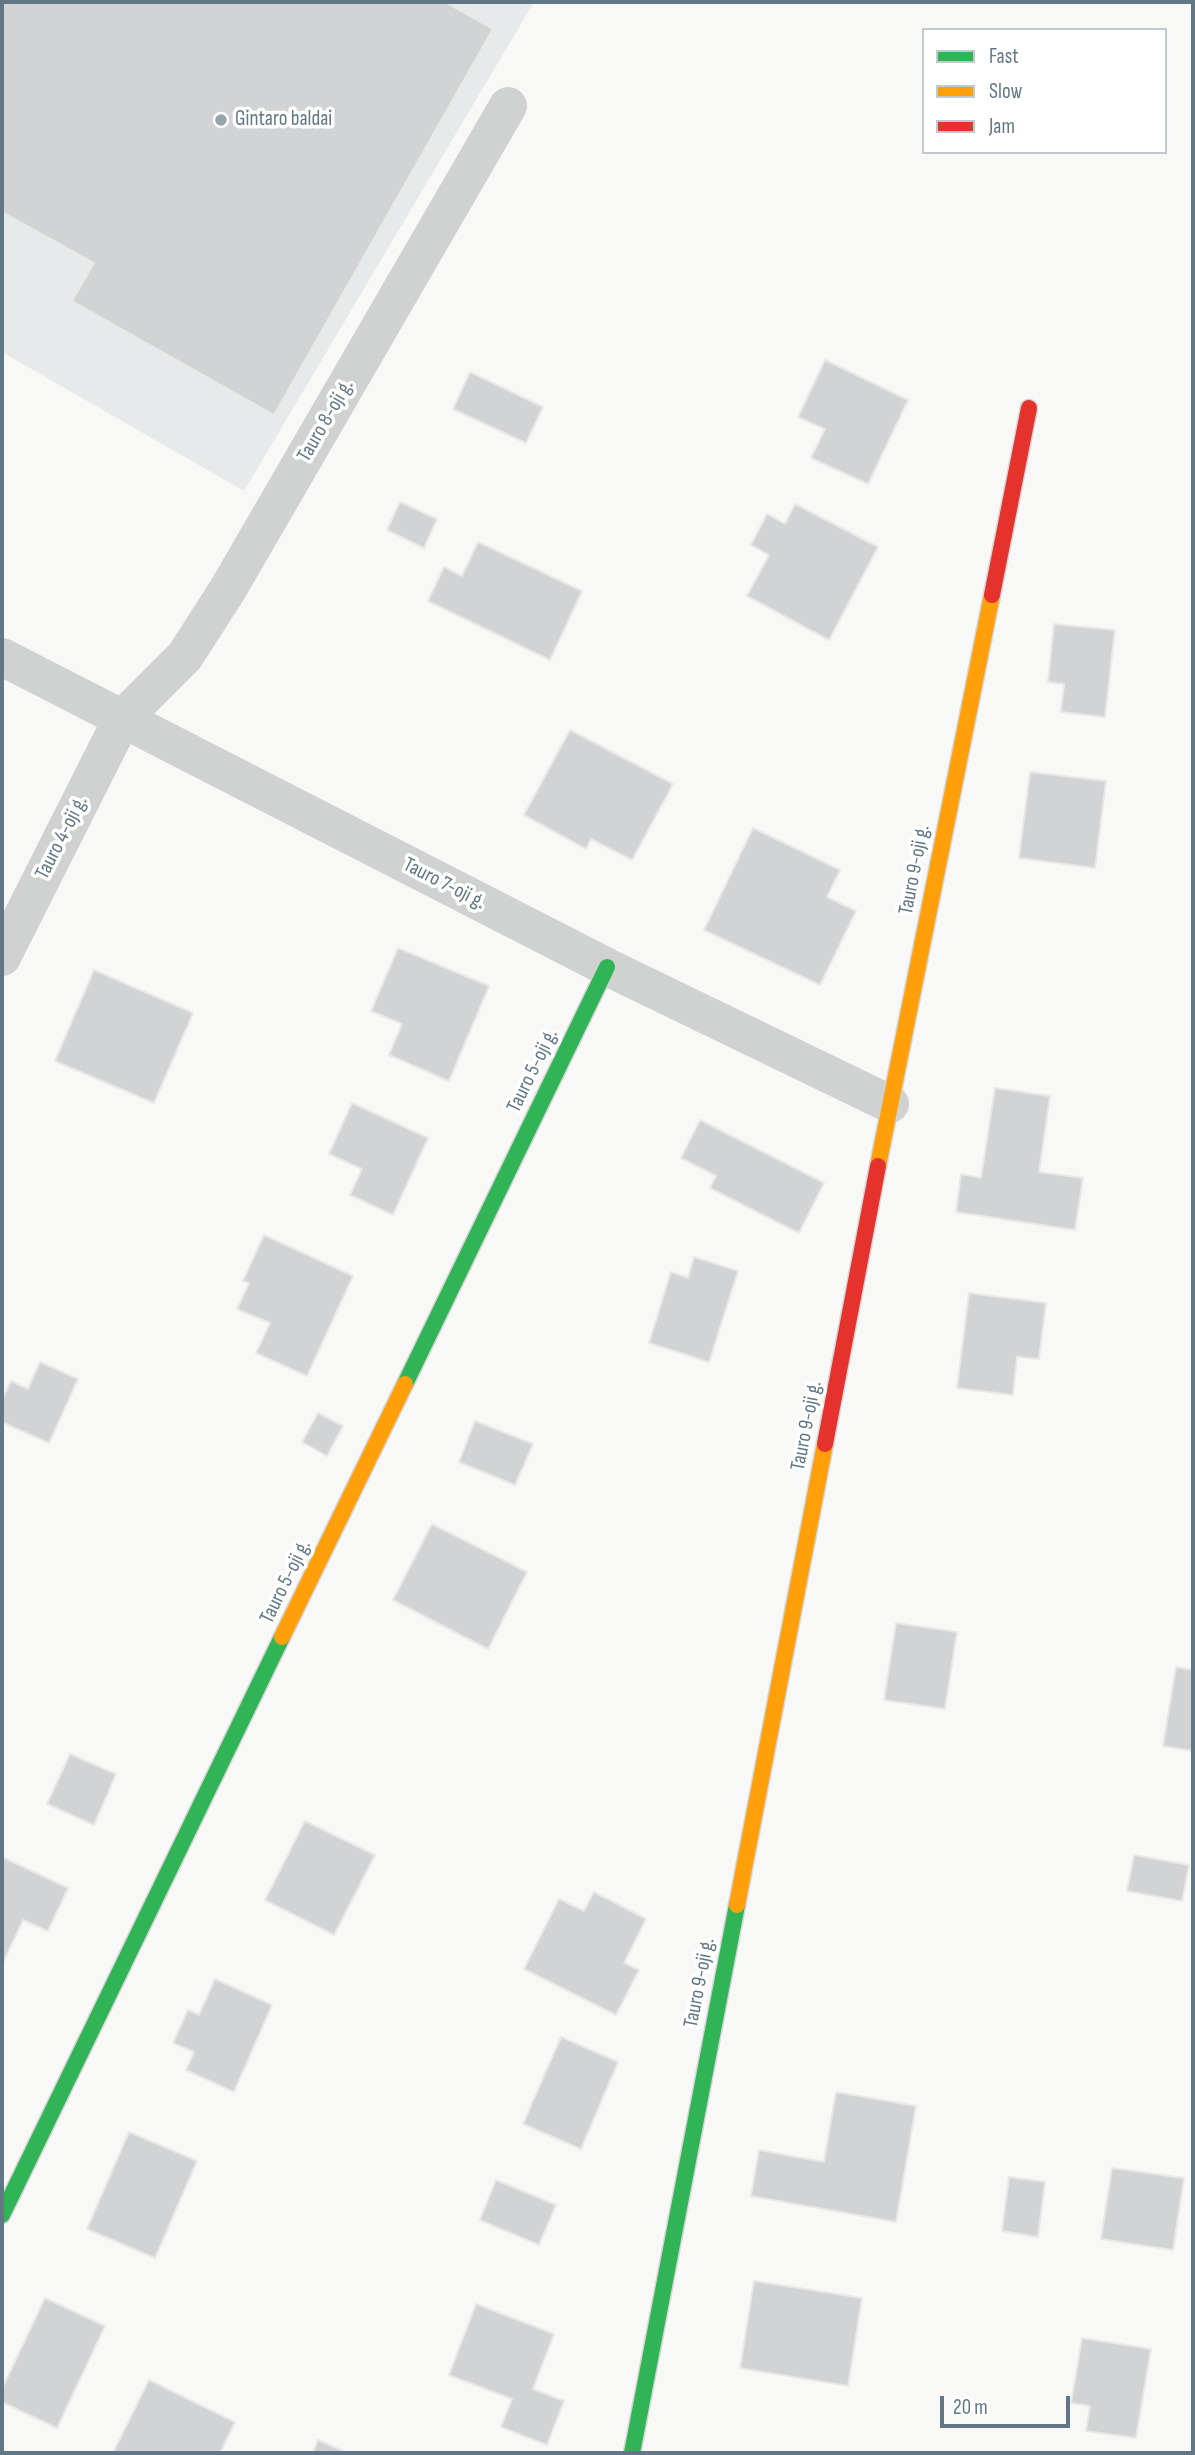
<!DOCTYPE html>
<style>
body{margin:0}
#map{position:relative;width:1195px;height:2455px;overflow:hidden;background:#f8f8f7;font-family:"Sofia Sans Condensed",sans-serif}
canvas{display:block}
.frame{position:absolute;inset:0;border:4px solid #617785;pointer-events:none}
.legend{position:absolute;left:922px;top:28px;width:245px;height:126px;box-sizing:border-box;background:#fff;border:2px solid #c0c9ce;margin:0;padding:9px 12px;list-style:none;font-size:21px;color:#617785}
.legend li{display:flex;align-items:center;gap:14px;height:35px}
.legend b{width:35px;border:2px solid #c0c9ce}
.scale{position:absolute;left:940px;top:2396px;width:130px;height:32px;box-sizing:border-box;border:4px solid #617785;border-top:0;padding-left:9px;font-size:21px;line-height:24px;white-space:nowrap;color:#617785;-webkit-text-stroke:5px #fff;paint-order:stroke}
</style>
<div id="map">
<canvas width="1195" height="2455"></canvas>
<div class="frame"></div>
<ul class="legend">
<li><b style="height:9px;background:#30b455"></b>Fast</li>
<li><b style="height:9px;background:#ff9f0a"></b>Slow</li>
<li><b style="height:9px;background:#e5322d"></b>Jam</li>
</ul>
<div class="scale">20 m</div>
</div>
<script>
const g = document.querySelector('canvas').getContext('2d');
g.lineJoin = 'round';
function fill(path, color) { g.fillStyle = color; g.fill(path, 'evenodd'); }
const shape = rows => new Path2D(rows.map(r => 'M' + r).join(''));
function trace(path, color, width, dash) { g.strokeStyle = color; g.lineWidth = width; g.lineCap = dash ? 'butt' : 'round'; g.setLineDash(dash || []); g.stroke(path); }
function drawText(font, color, halo, rows, align = 'center') {
  g.font = font + ' "Sofia Sans Condensed",sans-serif'; g.lineWidth = 7; g.setLineDash([]); g.textBaseline = 'middle'; g.strokeStyle = halo; g.fillStyle = color; for (const [text, x, y, turn = 0] of rows) {
    g.save(); g.translate(x, y); g.rotate((+turn || 0) * Math.PI / 180); g.textAlign = isNaN(turn) ? turn : align; if (halo) g.strokeText(text, 0, 0); g.fillText(text, 0, 0); g.restore();
  }
}
fill(shape([
 [2,2,534,2,244,491,2,352]
]), '#e7eaea');
const building = shape([
 [2,2,445,2,493,29,274,415,72,301,94,263,2,212,2,2],
 [825,360,908,400,868,484,811,458,825,429,798,417,825,360],
 [470,372,543,407,526,443,453,409,470,372],
 [400,502,437,519,424,548,387,530,400,502],
 [795,504,878,547,829,640,747,596,769,555,751,545,767,514,785,524,795,504],
 [478,542,582,591,550,660,428,601,444,567,462,576,478,542],
 [1054,624,1115,630,1105,717,1061,712,1064,684,1048,682,1054,624],
 [570,730,673,784,632,860,591,839,586,849,524,815,570,730],
 [1030,772,1106,781,1095,868,1019,858,1030,772],
 [753,828,840,870,827,897,856,911,820,985,704,930,753,828],
 [398,948,489,986,449,1081,389,1055,402,1024,371,1011,398,948],
 [94,970,193,1013,154,1103,55,1061,94,970],
 [995,1088,1050,1096,1039,1172,1083,1178,1075,1230,956,1212,961,1174,981,1178,995,1088],
 [352,1103,428,1138,393,1215,350,1195,362,1169,329,1154,352,1103],
 [700,1120,824,1183,799,1233,710,1188,716,1176,681,1158,700,1120],
 [264,1235,353,1276,307,1376,256,1353,270,1323,237,1309,249,1283,243,1281,264,1235],
 [694,1257,738,1271,709,1362,649,1343,671,1272,688,1278,694,1257],
 [969,1293,1046,1303,1039,1359,1017,1357,1013,1395,957,1388,969,1293],
 [40,1362,78,1379,49,1443,2,1422,2,1400,11,1381,28,1389,40,1362],
 [318,1413,343,1426,327,1456,302,1442,318,1413],
 [475,1421,533,1444,515,1485,459,1462,475,1421],
 [432,1524,527,1572,488,1649,393,1600,432,1524],
 [896,1623,957,1632,945,1709,884,1700,896,1623],
 [1176,1667,1193,1670,1193,1751,1163,1746,1176,1667],
 [70,1754,116,1774,94,1825,47,1804,70,1754],
 [305,1821,375,1855,334,1935,265,1900,305,1821],
 [1134,1855,1189,1865,1182,1901,1127,1891,1134,1855],
 [2,1857,68,1888,48,1931,23,1920,2,1965,2,1857],
 [594,1892,646,1919,624,1963,639,1970,616,2015,524,1969,559,1899,584,1911,594,1892],
 [215,1979,272,2005,234,2092,186,2070,194,2052,173,2043,188,2010,199,2015,215,1979],
 [561,2037,618,2062,581,2149,523,2124,561,2037],
 [836,2092,916,2106,896,2222,751,2196,759,2150,824,2162,836,2092],
 [129,2132,197,2161,155,2258,87,2229,129,2132],
 [1112,2168,1184,2178,1173,2250,1101,2239,1112,2168],
 [1009,2177,1045,2182,1038,2237,1002,2231,1009,2177],
 [496,2180,556,2205,539,2245,480,2220,496,2180],
 [754,2281,862,2298,848,2386,740,2368,754,2281],
 [45,2298,105,2326,57,2428,2,2402,2,2389,45,2298],
 [476,2304,554,2334,533,2389,564,2401,547,2445,501,2427,512,2399,449,2375,476,2304],
 [1082,2338,1151,2349,1136,2438,1086,2431,1090,2406,1071,2403,1082,2338],
 [149,2380,235,2422,220,2453,113,2453,149,2380],
 [318,2440,348,2453,313,2453,318,2440]
]);
fill(building, '#d2d3d4');
trace(building, '#e8e8e7', 2);
const fast = shape([
 [405,1384,607,967],
 [2,2215,282,1637],
 [632,2453,737,1905]
]);
const slow = shape([
 [878,1166,992,595],
 [282,1637,405,1384],
 [737,1905,825,1444]
]);
const jam = shape([
 [992,595,1029,408],
 [825,1444,878,1166]
]);
trace(fast, '#d5d6d7', 19);
trace(slow, '#d5d6d7', 19);
trace(jam, '#d5d6d7', 19);
trace(shape([
 [2,657,607,967,890,1104],
 [2,957,122,719,185,656,228,589,508,106]
]), '#d0d2d2', 38);
trace(fast, '#30b455', 16);
trace(slow, '#ff9f0a', 16);
trace(jam, '#e5322d', 16);
for (const [x, y, r, color] of [
 [221,120,7,"#96a4ad"]
]) { const dot = new Path2D(); dot.arc(x, y, r, 0, 2 * Math.PI); g.fillStyle = color; g.fill(dot); trace(dot, '#fff', 2.5); }
drawText('21px', '#617785', '#fff', [
 ["Gintaro baldai",235,120]
], 'left');
drawText('21px', '#617785', '#fff', [
 ["Tauro 8-oji g.",326,421,-60],
 ["Tauro 4-oji g.",62,838,-63],
 ["Tauro 9-oji g.",915,870,-79],
 ["Tauro 7-oji g.",444,884,27],
 ["Tauro 5-oji g.",533,1071,-64],
 ["Tauro 9-oji g.",807,1426,-79],
 ["Tauro 5-oji g.",286,1582,-64],
 ["Tauro 9-oji g.",700,1983,-79]
]);
</script>
